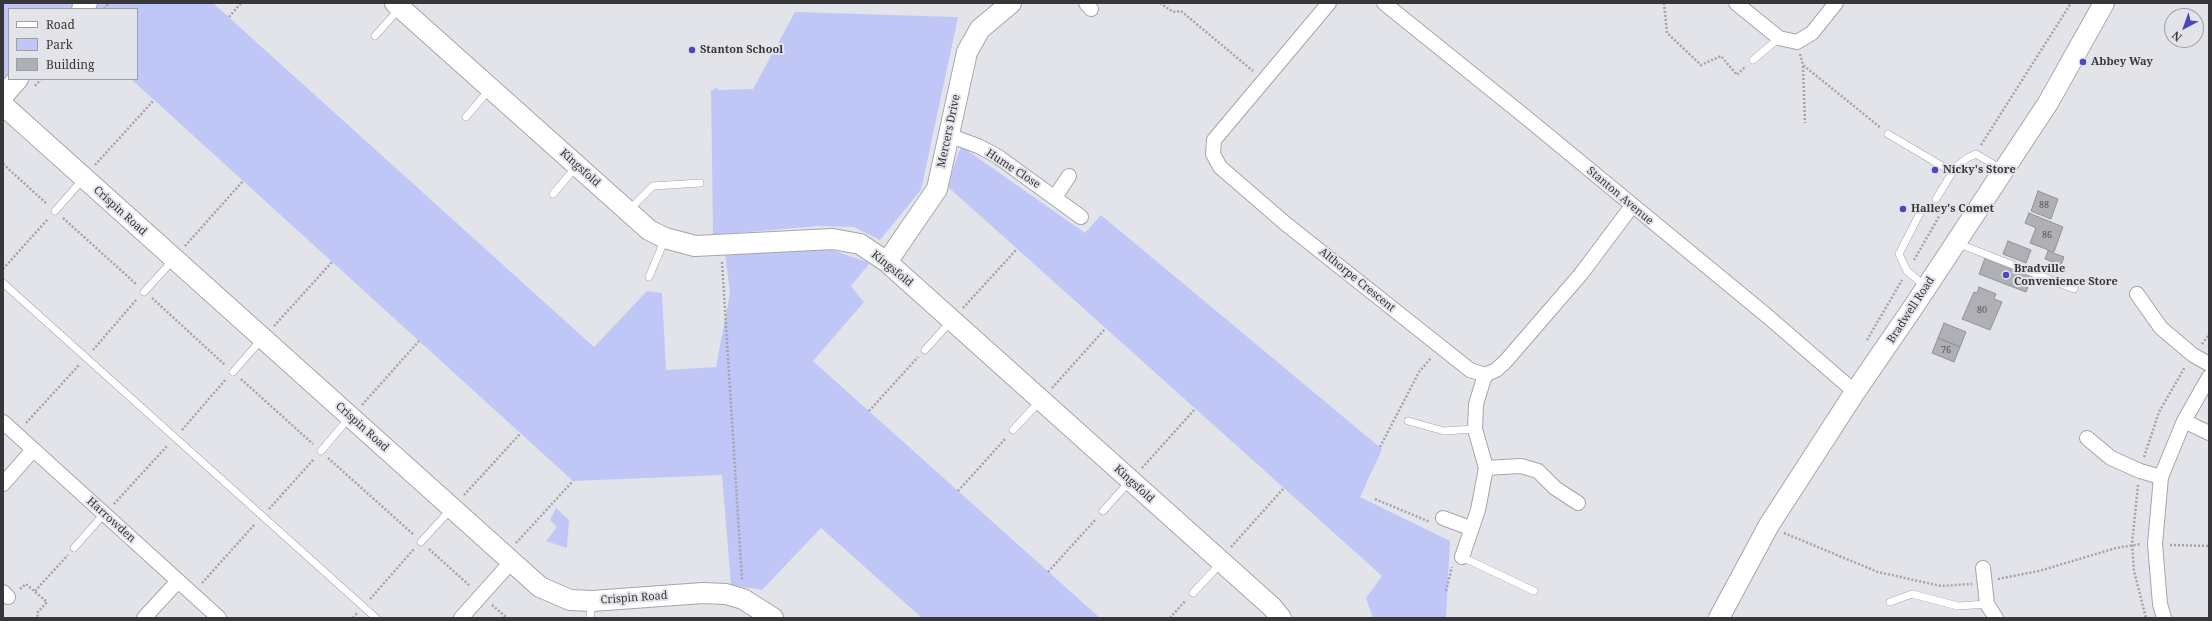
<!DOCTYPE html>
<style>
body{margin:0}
#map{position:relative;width:2212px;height:621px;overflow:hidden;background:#e3e4ea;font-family:"Noto Serif",serif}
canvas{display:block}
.frame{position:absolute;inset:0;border:4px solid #37373a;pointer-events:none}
.legend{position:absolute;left:8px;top:8px;width:130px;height:72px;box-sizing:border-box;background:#e3e4ea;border:1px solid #9e9fa4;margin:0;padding:5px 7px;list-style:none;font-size:12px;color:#37373a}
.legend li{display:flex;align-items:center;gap:8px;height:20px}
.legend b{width:20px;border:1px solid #9e9fa4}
.north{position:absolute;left:2164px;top:8px;width:40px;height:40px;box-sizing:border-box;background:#e3e4ea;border:1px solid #9e9fa4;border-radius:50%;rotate:221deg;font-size:11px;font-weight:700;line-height:16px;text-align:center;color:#37373a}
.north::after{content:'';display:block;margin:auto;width:14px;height:18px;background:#4b48be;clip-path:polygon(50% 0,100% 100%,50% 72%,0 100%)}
</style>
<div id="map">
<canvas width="2212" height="621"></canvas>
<div class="frame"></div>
<ul class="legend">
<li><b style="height:5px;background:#fff"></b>Road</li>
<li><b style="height:11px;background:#c0c7f6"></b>Park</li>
<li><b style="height:11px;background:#afb0b6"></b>Building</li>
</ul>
<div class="north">N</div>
</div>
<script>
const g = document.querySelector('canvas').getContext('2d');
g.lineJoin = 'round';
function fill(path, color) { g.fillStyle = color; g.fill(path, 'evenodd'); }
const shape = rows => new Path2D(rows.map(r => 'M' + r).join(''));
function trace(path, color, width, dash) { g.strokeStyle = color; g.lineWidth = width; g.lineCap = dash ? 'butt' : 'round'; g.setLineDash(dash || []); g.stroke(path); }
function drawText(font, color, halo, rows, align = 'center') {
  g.font = font + ' "Noto Serif",serif'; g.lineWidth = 4; g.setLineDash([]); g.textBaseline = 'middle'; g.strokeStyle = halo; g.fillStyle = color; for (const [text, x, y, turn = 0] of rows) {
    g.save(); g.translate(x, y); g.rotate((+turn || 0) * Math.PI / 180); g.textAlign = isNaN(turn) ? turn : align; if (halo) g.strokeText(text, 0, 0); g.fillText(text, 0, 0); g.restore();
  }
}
fill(shape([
 [3,3,87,3,82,9,9,9,9,79,3,96],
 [97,3,213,3,594,347,647,291,662,293,666,370,716,367,730,293,725,254,829,249,870,263,851,286,864,302,813,361,1100,618,922,618,821,528,762,590,731,585,722,475,573,481,131,79,137,79,137,9,92,9],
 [795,12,958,17,921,190,880,240,854,227,818,226,713,235,711,90,714,90,714,87,719,90,753,89],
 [961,146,1085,233,1101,215,1382,449,1360,497,1450,541,1446,618,1373,618,1366,598,1382,576,947,186],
 [556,508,569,520,567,548,546,541,557,527,550,520]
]), '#c0c7f6');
const building = shape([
 [2038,191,2058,199,2051,219,2031,211,2038,191],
 [2029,213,2063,227,2054,252,2030,243,2036,228,2025,223,2029,213],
 [2008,241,2031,250,2026,263,2003,254,2008,241],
 [2048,251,2064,257,2061,265,2045,259,2048,251],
 [1985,258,2032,276,2026,292,1979,274,1985,258],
 [1979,287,1996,294,1994,299,2002,302,1990,330,1962,319,1974,292,1977,293,1979,287],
 [1944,323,1966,332,1960,347,1938,338,1944,323],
 [1938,338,1960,347,1954,362,1932,353,1938,338]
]);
fill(building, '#afb0b6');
trace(building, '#929398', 1);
const lane = shape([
 [375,36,399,9],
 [1753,60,1779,38],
 [466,117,489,90],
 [1888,134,1952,172],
 [553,194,576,167],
 [1936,199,1955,168,1967,158,1976,154,2003,170],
 [55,211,84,178],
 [628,211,653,186,700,183],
 [1920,213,1899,254,1907,271,1926,287],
 [1957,243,2074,289],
 [649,277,665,239],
 [3,283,376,618],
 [144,292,174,259],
 [925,350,952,320],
 [233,372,261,340],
 [1408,421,1444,431,1475,429],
 [1013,430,1040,401],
 [321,451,349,418],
 [1103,511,1130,481],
 [421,542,451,509],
 [74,548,104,514],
 [1462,557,1534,591],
 [1193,593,1221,563],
 [1890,602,1912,594,1958,606,1987,604],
 [590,618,592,601]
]);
const street = shape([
 [1086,3,1091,9],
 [1329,3,1214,140,1213,154,1220,167,1286,224,1470,370,1485,375,1496,370,1505,362,1581,274,1632,206],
 [1384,3,1528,119,1766,315,1855,392],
 [1736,3,1779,38,1797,42,1812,33,1836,3],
 [948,135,978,146,997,156,1081,217],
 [1055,197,1069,176],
 [2137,294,2161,328,2193,355,2209,364],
 [2184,421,2209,433],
 [3,422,219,618],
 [2087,438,2111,458,2140,471,2161,477],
 [1486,468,1521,466,1538,471,1555,488,1578,503],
 [3,484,33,450],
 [1443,518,1470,528],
 [1462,557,1478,510,1486,468,1475,429,1476,404,1485,375],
 [1983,568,1987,604,1996,618],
 [3,592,8,597],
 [144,618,178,581],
 [461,618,512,561],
 [2164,618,2160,604,2155,544,2161,477,2184,421,2209,377]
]);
const secondary = shape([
 [395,3,649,230,665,238,695,246,833,239,860,244,887,262,1272,607,1281,618],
 [82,9,87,3],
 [3,96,18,79],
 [3,105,540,587,570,600,592,601,703,593,726,594,743,599,773,618],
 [887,262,937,189,967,52,980,29,1011,3],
 [1719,618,1769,525,1855,392,1914,306,2048,103,2104,3]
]);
trace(lane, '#a5a6ac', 8);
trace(street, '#a5a6ac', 16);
trace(secondary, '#a5a6ac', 22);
trace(shape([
 [1160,3,1173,12,1181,11,1253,71],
 [1664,3,1667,33,1701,65,1721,56,1737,75,1746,66],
 [104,9,109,3],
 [229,17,241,3],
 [1800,54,1803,65,1881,128],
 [1803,66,1805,123],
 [35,86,41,79],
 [1981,145,2071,3],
 [3,164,47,204],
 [95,165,154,100],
 [63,218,136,284],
 [185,246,243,181],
 [1914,260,1944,208],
 [722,262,742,580],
 [3,269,48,219],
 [152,298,225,365],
 [963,308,1017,249],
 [274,326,332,262],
 [1867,340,1902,280],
 [2202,344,2209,335],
 [93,350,137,299],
 [241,379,313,444],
 [1052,388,1105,329],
 [362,405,419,341],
 [869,411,918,357],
 [26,423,79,365],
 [182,430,226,379],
 [1380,447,1419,372,1431,358],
 [2144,457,2159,412,2185,367],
 [328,458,414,535],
 [1142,468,1195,409],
 [2138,485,2132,544,2134,571,2146,618],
 [958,491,1006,438],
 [464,495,520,434],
 [1375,499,1430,522],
 [114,504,168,445],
 [269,509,314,459],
 [1784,533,1878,572,1941,586,1972,584],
 [516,543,573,481],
 [2170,545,2209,546],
 [1231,547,1284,488],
 [429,549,470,586],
 [1048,572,1096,519],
 [1998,579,2039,571,2116,548,2141,544],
 [202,583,255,524],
 [20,589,26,584,47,602,37,613,38,618],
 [35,591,68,555],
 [1446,591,1452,567],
 [370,599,414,549],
 [492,605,507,618],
 [353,618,357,613],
 [1170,618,1186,600]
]), '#a3a3a8', 2.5, [2, 2]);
trace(lane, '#fff', 7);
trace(street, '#fff', 14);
trace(secondary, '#fff', 20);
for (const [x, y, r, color] of [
 [692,50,4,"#4b48be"],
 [2083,62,4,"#4b48be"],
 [1935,170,4,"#4b48be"],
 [1903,209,4,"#4b48be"],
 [2006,275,4,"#4b48be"]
]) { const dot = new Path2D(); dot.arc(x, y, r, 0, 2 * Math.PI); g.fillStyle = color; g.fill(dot); trace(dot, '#e3e4ea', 1.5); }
drawText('9px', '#555559', null, [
 ["88",2044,205],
 ["86",2047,235],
 ["80",1982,310],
 ["76",1946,350]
]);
drawText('bold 11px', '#37373a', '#e3e4ea', [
 ["Stanton School",700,50],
 ["Abbey Way",2091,62],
 ["Nicky's Store",1943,170],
 ["Halley's Comet",1911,209],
 ["Bradville",2014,269],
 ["Convenience Store",2014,282]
], 'left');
drawText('11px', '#37373a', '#e3e4ea', [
 ["Mercers Drive",949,131,-78],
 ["Kingsfold",580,168,42],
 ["Hume Close",1013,169,33],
 ["Stanton Avenue",1620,196,40],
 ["Crispin Road",120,211,42],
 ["Kingsfold",892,269,39],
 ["Althorpe Crescent",1357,280,39],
 ["Bradwell Road",1911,310,-57],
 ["Crispin Road",362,427,42],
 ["Kingsfold",1134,484,42],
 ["Harrowden",111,520,42],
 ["Crispin Road",634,598,-4]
]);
</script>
